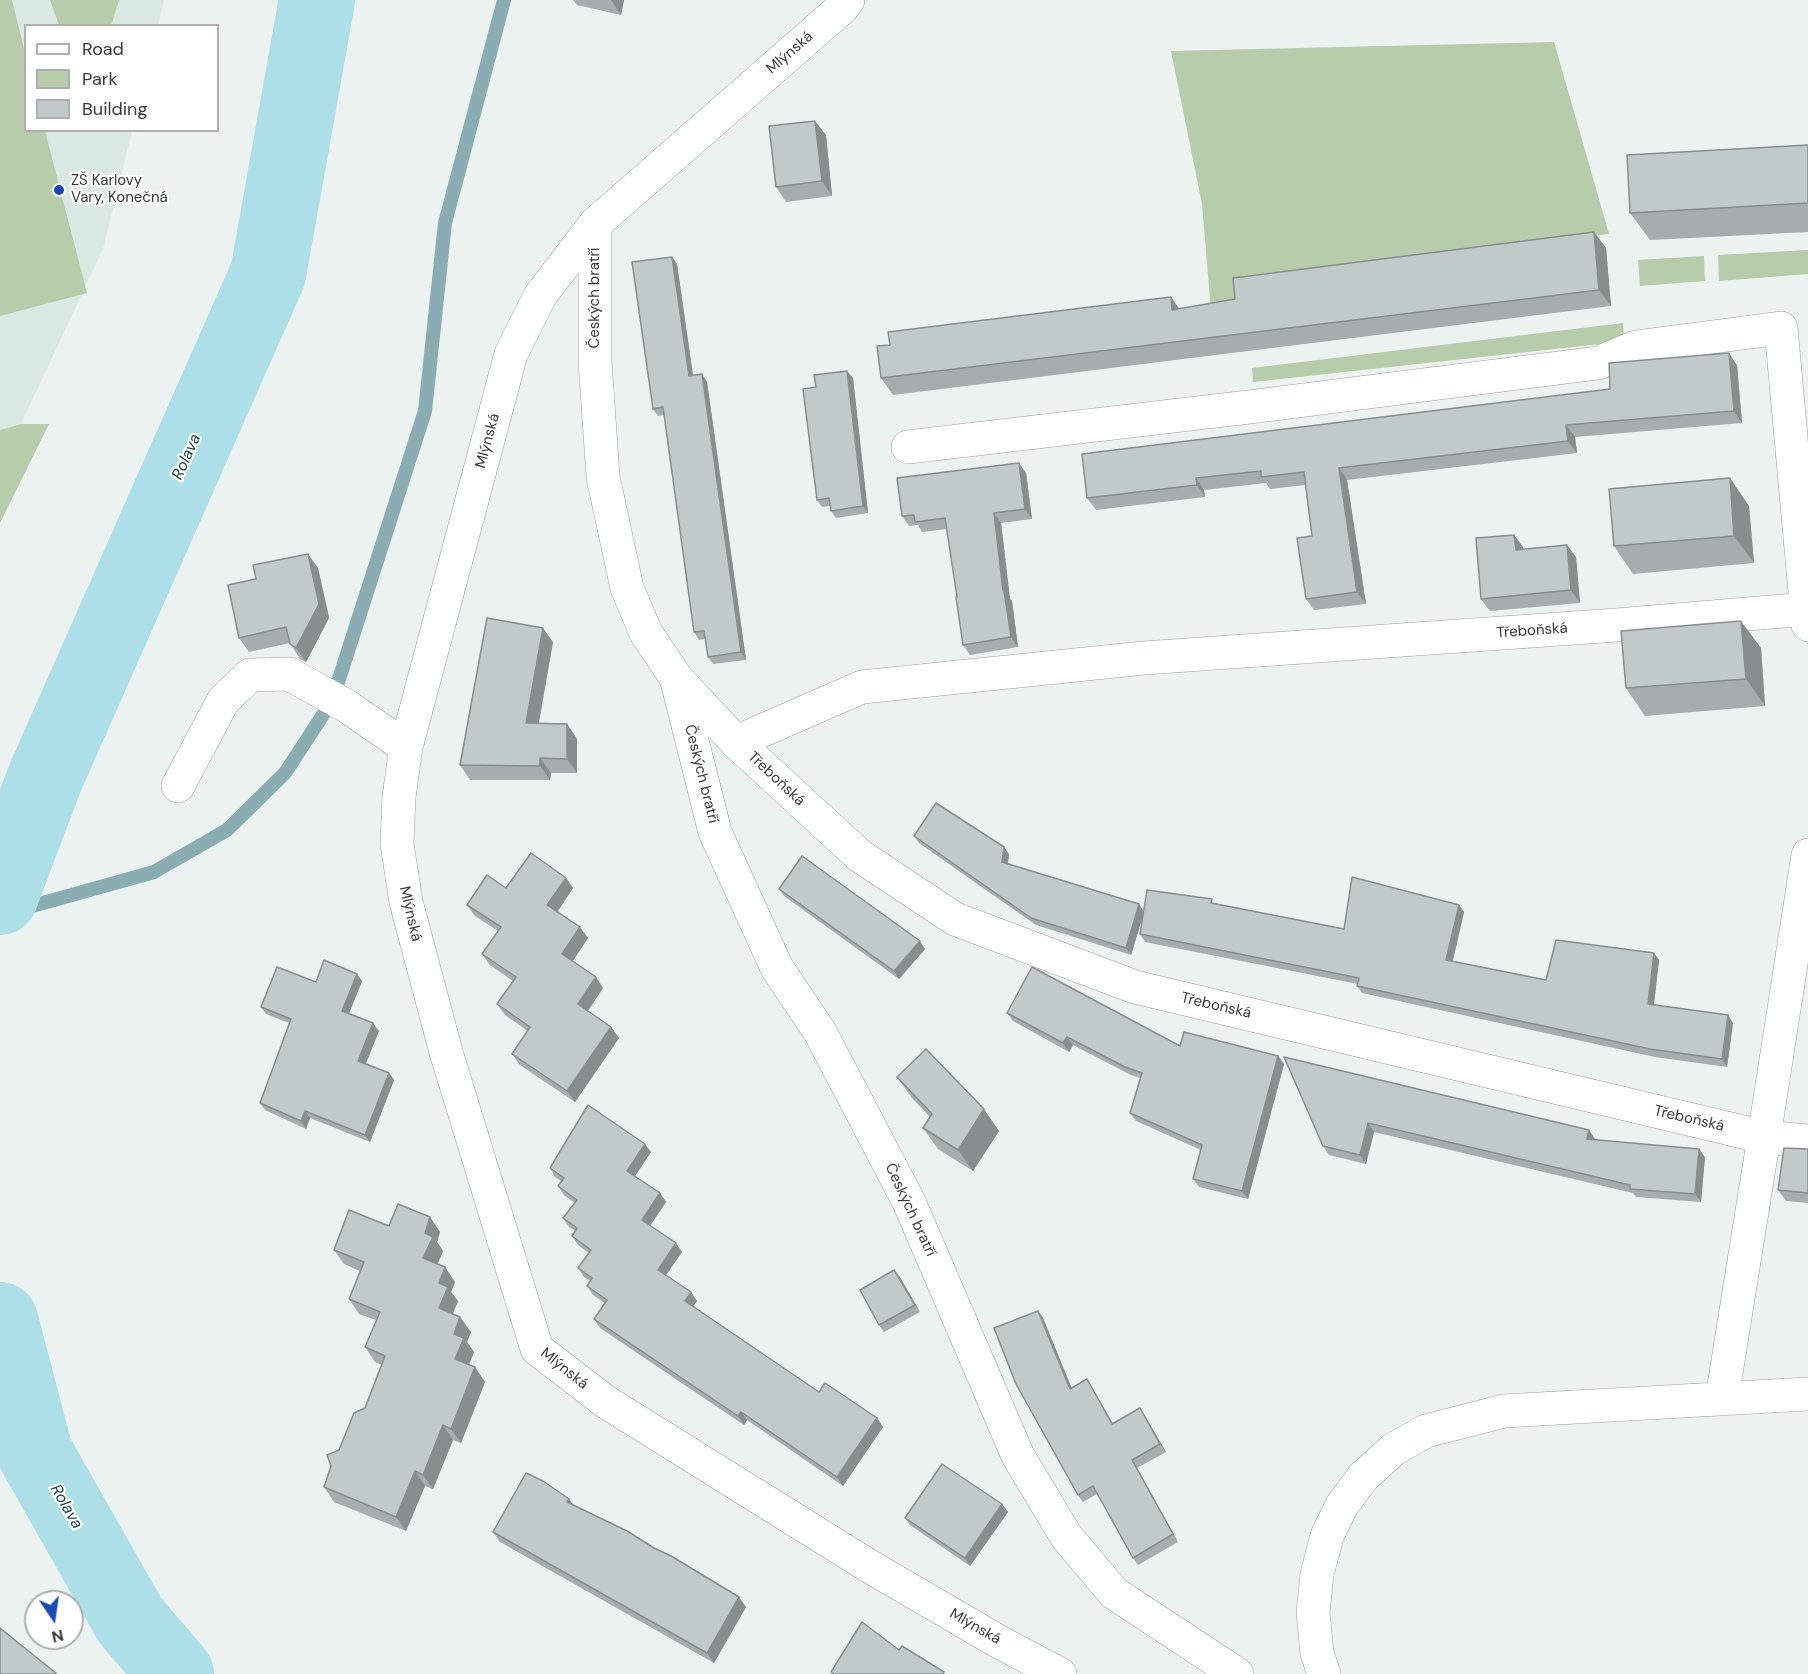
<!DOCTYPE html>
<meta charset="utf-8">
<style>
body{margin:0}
#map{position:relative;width:1808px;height:1674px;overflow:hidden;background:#ebf2ef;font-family:"DM Sans",sans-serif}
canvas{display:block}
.legend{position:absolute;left:24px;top:24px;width:195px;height:108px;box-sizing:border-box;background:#fff;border:2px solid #afafaf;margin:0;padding:8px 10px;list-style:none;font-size:18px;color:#363837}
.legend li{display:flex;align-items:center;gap:12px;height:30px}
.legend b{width:30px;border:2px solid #afafaf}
.north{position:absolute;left:24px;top:1590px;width:60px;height:60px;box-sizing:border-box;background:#fff;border:2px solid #afafaf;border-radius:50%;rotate:167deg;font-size:16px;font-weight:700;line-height:24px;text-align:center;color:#363837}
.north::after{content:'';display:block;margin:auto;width:21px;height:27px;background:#194bb8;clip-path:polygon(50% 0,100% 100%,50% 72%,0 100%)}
</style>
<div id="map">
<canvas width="1808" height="1674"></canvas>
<ul class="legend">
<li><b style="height:8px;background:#fff"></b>Road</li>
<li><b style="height:16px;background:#b6ccab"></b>Park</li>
<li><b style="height:16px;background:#c2c9c9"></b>Building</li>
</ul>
<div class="north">N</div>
</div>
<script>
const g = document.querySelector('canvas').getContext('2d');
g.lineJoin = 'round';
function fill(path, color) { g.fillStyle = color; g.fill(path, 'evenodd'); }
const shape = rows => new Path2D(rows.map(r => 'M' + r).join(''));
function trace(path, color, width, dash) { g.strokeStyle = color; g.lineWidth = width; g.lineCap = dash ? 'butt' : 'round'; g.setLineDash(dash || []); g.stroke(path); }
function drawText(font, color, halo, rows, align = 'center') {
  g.font = font + ' "DM Sans",sans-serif'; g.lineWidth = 4.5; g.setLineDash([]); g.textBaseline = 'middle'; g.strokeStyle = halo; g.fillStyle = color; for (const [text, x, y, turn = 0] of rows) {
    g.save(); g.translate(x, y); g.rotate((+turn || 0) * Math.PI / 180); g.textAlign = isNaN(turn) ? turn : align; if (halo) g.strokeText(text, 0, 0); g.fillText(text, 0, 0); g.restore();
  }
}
fill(shape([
 [0,0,164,0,158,25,26,26,26,130,132,131,103,249,21,424,0,430]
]), '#d9e8e2');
fill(shape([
 [0,0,12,0,25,53,26,130,45,131,87,293,0,316],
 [50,0,119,0,112,23,106,26,59,25],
 [1554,42,1609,234,1241,276,1234,292,1237,330,1213,335,1202,204,1171,51],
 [1808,250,1808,274,1719,281,1718,255],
 [1704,256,1705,281,1640,286,1638,260],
 [1623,323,1624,336,1619,342,1253,382,1252,368],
 [21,424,49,424,0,523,0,430]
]), '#b6ccab');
trace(shape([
 [0,915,154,872,227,830,285,773,332,701,425,411,445,223,504,0]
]), '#89adb2', 14);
trace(shape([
 [0,897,45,778,268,274,317,0],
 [0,1320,35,1453,130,1620,176,1674]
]), '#acdfe7', 76);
const minor = shape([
 [848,0,843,7,595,224,540,296,511,354,406,747,399,797,397,844,406,902,446,1052,537,1349,606,1402,869,1566,1001,1643,1060,1674],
 [595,224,595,361,603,477,627,588,646,633,677,679,736,742,860,856,955,919,1135,987,1764,1137,1722,1398],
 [908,447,1249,407,1598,363,1636,347,1781,328,1808,625],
 [677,681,715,832,777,968,820,1032,909,1202,1018,1456,1066,1536,1114,1593,1237,1674],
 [736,742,862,687,1144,658,1617,625,1807,609],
 [178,786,223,701,250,675,289,674,345,705,406,747],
 [1808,855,1764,1137,1808,1141],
 [1324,1674,1317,1653,1313,1613,1317,1574,1327,1536,1342,1505,1364,1476,1394,1449,1426,1431,1504,1411,1808,1394]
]);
trace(minor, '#989f9c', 34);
trace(minor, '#fff', 33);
fill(shape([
 [573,0,624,0,621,15,577,5],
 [826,135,832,196,786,202,776,187],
 [1808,145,1808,232,1650,240,1630,213],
 [1594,232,1606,248,1611,306,893,395,881,378,1171,297,1179,309,1235,299],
 [672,257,677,264,693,375,707,382,746,660,713,664,708,657,705,639,699,640,694,632,664,415,658,416,653,409],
 [1737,365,1742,423,1575,437,1577,453,1347,480,1366,604,1314,610,1306,599,1312,536,1305,485,1270,489,1266,483,1204,490,1205,497,1096,510,1087,498,1610,389],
 [853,378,868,513,836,518,831,511,830,506,822,507,817,500,816,387],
 [1026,473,1032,519,1001,523,1010,599,1012,601,1018,647,970,655,963,645,957,597,947,529,922,532,918,525,909,526,902,516],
 [1749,506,1754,563,1633,574,1614,546],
 [1514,535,1523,547,1523,550,1576,557,1580,603,1490,611,1481,599],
 [318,568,329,618,306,662,300,659,290,643,249,652,239,638],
 [553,642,539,723,567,724,577,739,577,773,551,773,550,780,470,780,460,765],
 [1761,648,1765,706,1645,716,1626,688],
 [914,836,1009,854,1008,864,1139,904,1143,911,1214,903,1344,929,1459,905,1464,912,1453,961,1546,980,1654,953,1659,960,1654,1005,1733,1023,1727,1067,1655,1057,1362,993,1357,986,1358,984,1145,942,1140,934,1143,916,1131,955,1036,925,919,843],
 [566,878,573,888,558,911,588,938,573,961,603,988,588,1011,611,1027,619,1038,575,1102,520,1065,512,1054,528,1031,505,1015,497,1004,513,981,490,965,482,954,498,931,475,916,467,905,506,888],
 [779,889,925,949,899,979,784,896],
 [362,981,349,1014,379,1031,366,1063,389,1073,394,1080,370,1142,310,1118,306,1129,265,1110,260,1103,289,1023,266,1014,261,1007,316,982],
 [1007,1013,1180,1046,1278,1056,1284,1064,1248,1199,1199,1187,1193,1179,1201,1150,1136,1121,1130,1113,1140,1078,1131,1075,1073,1045,1069,1052,1013,1021],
 [1284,1057,1595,1139,1595,1140,1705,1157,1701,1202,1636,1197,1633,1193,1374,1132,1366,1164,1329,1155,1323,1146],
 [897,1077,999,1131,973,1171,938,1149,923,1128,930,1117,912,1098],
 [1808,1149,1808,1203,1786,1201,1778,1190],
 [651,1152,635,1176,660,1193,666,1202,650,1225,682,1252,666,1275,697,1301,693,1306,819,1392,877,1418,883,1427,843,1486,747,1420,744,1425,600,1328,594,1319,605,1303,593,1295,587,1286,590,1281,584,1277,578,1268,589,1253,578,1245,572,1236,576,1231,569,1227,563,1218,575,1203,564,1195,558,1186,561,1181,555,1177,550,1168],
 [430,1217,440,1232,437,1242,443,1251,437,1264,455,1282,451,1292,458,1301,452,1314,471,1332,467,1342,474,1352,469,1365,485,1382,461,1443,453,1440,433,1489,425,1486,406,1531,334,1502,324,1487,339,1450,365,1408,382,1365,375,1362,365,1347,376,1320,359,1314,349,1299,360,1271,344,1264,334,1250,389,1226],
 [894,1270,920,1312,884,1332,879,1325],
 [1038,1311,1043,1318,1071,1388,1087,1379,1113,1424,1140,1408,1166,1452,1137,1468,1178,1542,1138,1565,1133,1558,1097,1494,1083,1502,1078,1495],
 [569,1499,574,1506,654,1548,746,1607,714,1663,500,1542,493,1532],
 [1002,1504,1008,1512,970,1566,910,1525,905,1518]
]), '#a7adad');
fill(shape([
 [611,0,624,0,621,15],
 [815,121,826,135,832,196,822,181],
 [1594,232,1606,248,1611,306,1599,290],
 [672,257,677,264,694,383,689,376],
 [1171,297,1182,313,1172,310],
 [1729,353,1737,365,1742,423,1734,411],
 [847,371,853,378,868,513,863,506],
 [702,374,707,382,746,660,741,652],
 [1566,425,1575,437,1577,453,1568,441],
 [1019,463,1026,473,1032,519,1025,509],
 [1339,468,1347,480,1366,604,1357,592],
 [1196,478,1204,490,1205,497,1197,485],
 [1730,478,1749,506,1754,563,1734,536],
 [994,513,1001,523,1010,599,1012,601,1018,647,1011,637,1003,591],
 [1514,535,1523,547,1525,563,1516,550],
 [1567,545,1576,557,1580,603,1571,590],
 [308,554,318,568,329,618,306,662,296,648],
 [1741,621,1761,648,1765,706,1746,679],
 [543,628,553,642,536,737,526,723],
 [567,724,577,739,577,773,567,759],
 [540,758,551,773,550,780,540,766],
 [1004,847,1009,854,1007,869,1002,862],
 [566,878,573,888,555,915,547,905],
 [1139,904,1144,912,1131,955,1126,948],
 [1459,905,1464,912,1451,967,1446,960],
 [580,927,588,938,570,965,562,954],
 [920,941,925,949,899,979,894,971],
 [1654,953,1659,960,1653,1012,1648,1004],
 [357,974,362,981,347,1018,342,1011],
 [596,977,603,988,585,1015,578,1004],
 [1728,1015,1733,1023,1727,1067,1722,1059],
 [373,1023,379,1031,364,1068,358,1061],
 [611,1027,619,1038,575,1102,567,1091],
 [1067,1037,1073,1045,1069,1052,1063,1043],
 [1278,1056,1284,1064,1248,1199,1242,1191],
 [389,1073,394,1080,370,1142,365,1135],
 [984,1109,999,1131,973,1171,958,1150],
 [305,1111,310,1118,306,1129,301,1121],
 [1368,1123,1374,1132,1366,1164,1360,1155],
 [1589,1130,1595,1139,1593,1148,1587,1139],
 [645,1144,651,1152,633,1179,627,1171],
 [1699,1149,1705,1157,1701,1202,1695,1194],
 [660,1193,666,1202,648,1229,642,1220],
 [430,1217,440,1232,437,1242,443,1251,434,1273,423,1258,425,1233],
 [676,1243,682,1252,664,1278,658,1270],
 [445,1267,455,1282,451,1292,458,1301,449,1323,439,1308,439,1283],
 [894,1270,900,1277,920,1312,915,1305],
 [691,1292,697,1301,691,1309,685,1301],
 [1038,1311,1043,1318,1075,1396,1070,1389],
 [460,1317,471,1332,467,1342,474,1352,465,1373,455,1359,454,1334],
 [475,1367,485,1382,461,1443,451,1429],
 [1087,1379,1092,1387,1117,1431,1112,1424],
 [1140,1408,1145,1416,1166,1452,1160,1444],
 [741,1412,747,1420,744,1425,738,1416],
 [877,1418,883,1427,843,1486,837,1477],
 [443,1425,453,1440,433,1489,423,1475],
 [1132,1460,1137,1468,1178,1542,1173,1534],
 [415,1471,425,1486,406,1531,396,1517],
 [569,1499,576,1509,567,1502],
 [1002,1504,1008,1512,970,1566,965,1558],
 [739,1597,746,1607,714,1663,707,1653]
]), '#888d8d');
const building = shape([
 [815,121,822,181,776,187,769,126,815,121],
 [1808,145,1808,203,1630,213,1627,155,1808,145],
 [1594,232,1599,290,881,378,877,346,890,345,888,332,1171,297,1172,310,1235,299,1233,278,1594,232],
 [672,257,689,376,702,374,741,652,708,657,704,631,694,632,663,407,653,409,632,262,672,257],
 [1729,353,1734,411,1566,425,1568,441,1339,468,1357,592,1306,599,1297,538,1312,536,1304,472,1261,477,1261,471,1196,478,1197,485,1087,498,1082,454,1610,389,1609,363,1729,353],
 [847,371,863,506,831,511,829,498,817,500,803,389,816,387,814,375,847,371],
 [1019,463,1025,509,994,513,1003,591,1004,591,1011,637,963,645,956,597,957,597,945,518,915,522,914,515,902,516,897,478,1019,463],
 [1730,478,1734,536,1614,546,1609,489,1730,478],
 [1514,535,1516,550,1567,545,1571,590,1481,599,1476,538,1514,535],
 [308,554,319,604,296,648,290,644,286,627,239,638,228,585,256,579,253,565,308,554],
 [487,618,543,628,526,723,567,724,567,759,540,758,540,766,460,765,487,618],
 [1741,621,1746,679,1626,688,1621,631,1741,621],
 [936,803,1004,847,1002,862,1139,904,1126,948,1031,918,914,836,936,803],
 [531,853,566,878,547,905,580,927,562,954,596,977,578,1004,611,1027,567,1091,512,1054,530,1027,497,1004,516,977,482,954,501,927,467,905,487,875,506,888,531,853],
 [802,856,920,941,894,971,779,889,802,856],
 [1352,877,1459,905,1446,960,1546,980,1556,940,1654,953,1648,1004,1728,1015,1722,1059,1650,1049,1357,986,1359,978,1140,934,1147,890,1212,899,1211,903,1344,929,1352,877],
 [324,960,357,974,342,1011,373,1023,358,1061,389,1073,365,1135,305,1111,301,1121,260,1103,291,1019,261,1007,277,967,316,982,324,960],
 [1032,967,1180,1046,1184,1032,1278,1056,1242,1191,1193,1179,1202,1145,1130,1113,1142,1073,1125,1067,1067,1037,1063,1043,1007,1013,1032,967],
 [926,1049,984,1109,958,1150,923,1128,932,1114,897,1077,926,1049],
 [1284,1057,1589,1130,1587,1139,1699,1149,1695,1194,1630,1189,1630,1185,1368,1123,1360,1155,1323,1146,1284,1057],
 [588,1105,645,1144,627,1171,660,1193,642,1220,676,1243,658,1270,691,1292,685,1301,819,1392,825,1383,877,1418,837,1477,741,1412,738,1416,594,1319,607,1300,587,1286,592,1278,578,1268,591,1250,572,1236,577,1228,563,1218,577,1200,558,1186,564,1178,550,1168,588,1105],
 [1784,1148,1808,1149,1808,1193,1778,1190,1784,1148],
 [398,1204,430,1217,425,1233,433,1237,423,1258,445,1267,439,1283,448,1287,439,1308,460,1317,454,1334,464,1338,455,1359,475,1367,451,1429,443,1425,423,1475,415,1471,396,1517,324,1487,331,1466,327,1455,339,1450,354,1413,365,1408,385,1356,365,1347,380,1312,349,1299,364,1262,334,1250,349,1210,389,1226,398,1204],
 [894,1270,915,1305,879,1325,860,1290,894,1270],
 [1038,1311,1070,1389,1087,1379,1112,1424,1140,1408,1160,1444,1132,1460,1173,1534,1133,1558,1093,1486,1078,1495,1016,1384,994,1328,1038,1311],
 [942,1464,1002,1504,965,1558,905,1518,942,1464],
 [526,1473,543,1481,569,1499,567,1502,627,1531,654,1548,671,1556,739,1597,707,1653,493,1532,526,1473],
 [862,1622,899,1650,902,1646,944,1672,943,1674,834,1674,831,1672,862,1622],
 [0,1628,57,1674,0,1674,0,1628]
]);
fill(building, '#c2c9c9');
trace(building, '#888d8d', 1.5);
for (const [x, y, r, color] of [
 [59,190,6,"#194bb8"]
]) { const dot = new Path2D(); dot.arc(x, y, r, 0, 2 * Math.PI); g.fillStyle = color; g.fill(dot); trace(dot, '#fff', 2); }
drawText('15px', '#363837', '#fff', [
 ["Mlýnská",790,53,-41],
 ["Českých bratří",595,298,-90],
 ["Mlýnská",488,441,-75],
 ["Třeboňská",1532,631,-4],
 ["Českých bratří",701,774,76],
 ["Třeboňská",776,779,43],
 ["Mlýnská",410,914,77],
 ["Třeboňská",1216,1006,13],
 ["Třeboňská",1689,1119,13],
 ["Českých bratří",910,1210,65],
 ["Mlýnská",564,1369,39],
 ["Mlýnská",975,1627,30]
]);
drawText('15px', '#363837', '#fff', [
 ["ZŠ Karlovy",71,181],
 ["Vary, Konečná",71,198]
], 'left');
drawText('italic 16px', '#103f45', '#fff', [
 ["Rolava",187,457,-66],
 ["Rolava",66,1507,60]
]);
</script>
